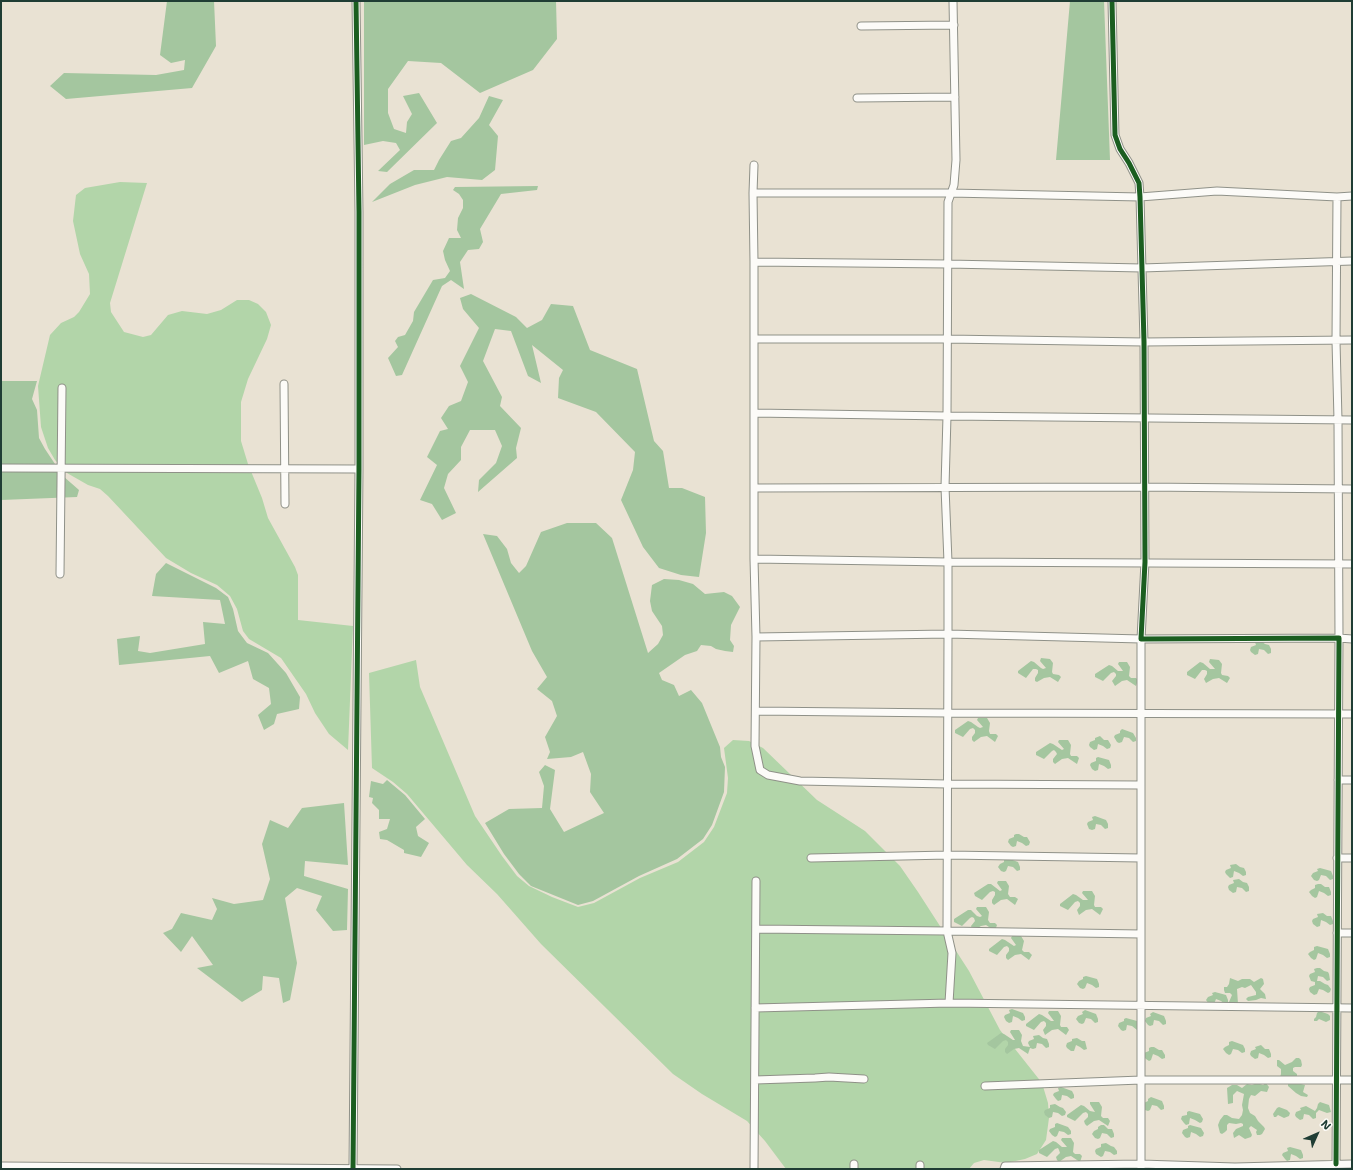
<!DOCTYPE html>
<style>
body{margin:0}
#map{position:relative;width:1353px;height:1170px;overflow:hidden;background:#e9e2d3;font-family:"Shantell Sans",sans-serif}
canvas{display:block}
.frame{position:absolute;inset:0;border:2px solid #1f3d34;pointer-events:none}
.north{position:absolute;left:1297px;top:1114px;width:40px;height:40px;-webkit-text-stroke:3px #fdfcf7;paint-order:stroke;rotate:45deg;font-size:11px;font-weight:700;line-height:16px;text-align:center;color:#1f3d34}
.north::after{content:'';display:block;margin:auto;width:14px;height:18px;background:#1f3d34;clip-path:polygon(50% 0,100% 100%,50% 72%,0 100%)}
</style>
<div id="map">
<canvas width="1353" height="1170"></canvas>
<div class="frame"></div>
<div class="north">N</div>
</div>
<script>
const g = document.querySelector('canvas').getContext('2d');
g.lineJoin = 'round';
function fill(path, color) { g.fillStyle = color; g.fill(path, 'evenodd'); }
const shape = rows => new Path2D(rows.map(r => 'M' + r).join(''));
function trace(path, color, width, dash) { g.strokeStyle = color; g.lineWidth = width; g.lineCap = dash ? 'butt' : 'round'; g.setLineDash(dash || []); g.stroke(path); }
fill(shape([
 [120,182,147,183,110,303,111,312,124,332,143,337,151,335,168,315,182,311,207,314,221,310,237,300,249,300,258,304,266,312,271,325,267,339,248,379,241,402,241,441,248,464,262,498,268,518,295,567,298,575,298,620,353,626,348,750,329,734,315,713,306,694,281,658,249,639,243,631,237,609,230,596,217,585,191,573,166,558,108,496,100,489,88,485,67,473,55,460,48,448,41,427,38,386,50,335,61,323,74,317,79,312,90,294,89,274,80,254,73,221,76,195,85,188],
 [416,660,420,687,475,816,502,856,517,876,529,886,552,897,578,907,594,903,640,878,678,862,704,842,714,827,727,793,728,778,724,748,733,740,749,741,763,748,817,800,865,831,900,866,918,892,969,971,1000,1030,1042,1083,1048,1103,1049,1118,1046,1140,1037,1154,1025,1159,1006,1163,984,1160,974,1163,969,1169,786,1169,765,1141,747,1121,702,1094,673,1074,541,944,497,894,467,865,407,794,393,782,372,768,369,673]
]), '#b2d5a9');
fill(shape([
 [167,1,214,1,216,46,192,88,66,99,50,86,64,73,156,75,184,70,185,60,171,63,160,55],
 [364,1,556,1,557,39,533,70,480,93,441,63,408,61,388,89,388,113,394,129,406,133,407,122,412,114,403,96,419,93,437,123,387,172,378,171,400,150,396,143,383,141,364,145],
 [1070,1,1104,1,1110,160,1056,160],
 [489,96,503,100,489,125,498,136,495,170,482,180,447,177,415,185,372,202,390,184,414,170,434,170,439,160,451,141,461,138,479,118],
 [538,186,537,190,501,194,480,229,483,242,479,249,468,250,460,262,464,289,451,280,442,286,402,375,396,376,388,358,398,347,395,341,398,337,405,335,413,321,414,312,433,280,445,278,450,271,445,260,443,251,449,238,461,238,457,230,458,218,463,208,463,200,459,194,453,190,455,187],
 [471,294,516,317,527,328,542,320,551,304,573,306,590,350,637,369,654,441,663,451,669,488,682,488,705,497,706,533,699,577,681,575,659,568,643,547,621,500,633,470,635,452,596,412,558,398,559,378,563,370,532,345,541,383,528,376,511,331,495,329,483,361,502,397,500,406,521,428,516,448,517,458,478,492,479,480,496,463,502,446,495,430,470,430,461,447,461,460,448,474,444,488,456,513,442,520,432,504,420,500,437,465,427,457,440,431,448,429,441,418,449,406,461,401,468,382,460,366,479,328,463,309,460,298],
 [1,381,37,381,32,399,37,410,39,438,45,449,63,476,79,490,77,497,1,500],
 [567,523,596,523,612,538,648,653,658,644,663,635,662,626,652,611,650,601,652,585,664,579,679,580,693,584,705,594,724,592,732,596,740,607,731,625,730,640,734,646,733,652,725,651,716,649,711,646,701,645,697,651,685,655,659,673,662,680,674,685,679,696,691,690,702,703,720,747,721,757,725,767,724,792,712,825,703,839,677,859,639,876,593,901,578,905,531,886,519,874,504,854,485,823,509,809,542,808,544,786,539,772,545,765,555,770,550,809,564,832,604,813,590,792,591,774,583,752,571,757,547,759,550,752,545,737,557,716,552,701,537,689,547,677,532,651,483,534,497,536,507,549,511,563,519,573,526,566,541,532],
 [166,563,216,588,228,597,233,609,238,631,247,643,268,653,286,673,300,697,299,709,277,714,274,724,264,730,258,715,271,704,269,688,253,679,248,661,219,673,210,656,119,665,117,639,140,636,138,651,150,653,205,644,203,622,225,624,220,600,152,596,156,574],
 [1261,641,1265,644,1269,645,1271,649,1271,653,1268,654,1264,650,1259,649,1258,654,1255,655,1251,652,1250,650,1251,647,1256,645,1255,642],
 [1041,658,1050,659,1053,663,1052,672,1053,674,1059,675,1061,677,1058,682,1050,677,1044,678,1037,682,1035,681,1035,678,1038,673,1038,670,1036,669,1033,669,1026,678,1018,673,1018,671,1031,661,1034,662,1041,668,1043,669,1046,668,1040,661],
 [1210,659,1219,660,1222,664,1221,673,1222,675,1228,676,1230,678,1227,683,1219,678,1213,679,1206,683,1204,679,1207,674,1207,671,1205,670,1202,670,1195,679,1187,675,1187,672,1200,662,1203,663,1210,669,1215,669,1209,662],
 [1119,662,1127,662,1130,667,1129,676,1131,678,1136,678,1138,680,1136,686,1127,680,1122,681,1115,686,1112,681,1116,676,1116,674,1114,672,1111,673,1103,681,1095,677,1095,674,1109,665,1112,666,1118,671,1123,671,1118,664],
 [978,718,987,718,990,723,989,731,990,734,996,734,998,736,995,742,987,736,981,737,974,742,972,740,972,737,975,733,975,730,973,728,970,729,963,737,955,733,955,730,968,721,971,722,978,727,980,728,983,727,977,720],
 [1122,729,1133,733,1136,738,1136,741,1133,742,1129,738,1124,737,1122,742,1119,743,1117,742,1114,737,1115,735,1120,733,1120,731],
 [1100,736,1104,740,1108,740,1111,745,1110,748,1107,749,1103,746,1098,744,1097,749,1094,750,1090,747,1089,745,1090,742,1095,740,1095,738],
 [1059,740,1068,740,1071,745,1070,754,1071,756,1077,756,1079,758,1077,764,1068,758,1062,759,1055,764,1053,762,1053,759,1057,754,1056,752,1054,750,1052,751,1044,759,1036,755,1036,752,1050,743,1053,744,1062,750,1064,749,1058,742],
 [1098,757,1109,760,1111,765,1111,768,1108,769,1104,766,1099,764,1098,770,1095,771,1092,769,1090,765,1091,763,1096,761,1096,758],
 [387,780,405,795,425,819,416,827,418,836,429,843,421,857,404,853,404,850,387,840,380,839,379,832,387,829,390,819,379,819,379,810,372,803,373,798,369,797,371,781,383,784],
 [344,803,348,865,305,861,304,876,348,889,347,930,333,931,316,910,322,896,297,888,285,898,297,963,290,1000,283,1003,279,978,263,976,262,990,242,1002,197,968,213,965,192,936,181,952,163,933,172,929,181,913,212,920,217,909,212,898,234,904,263,900,270,879,262,844,270,820,288,828,302,808],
 [1095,816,1106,820,1108,824,1108,828,1105,829,1101,825,1096,824,1095,829,1092,830,1089,829,1087,824,1088,822,1093,820,1092,817],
 [1016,834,1019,834,1024,837,1027,837,1030,842,1029,845,1026,846,1022,843,1017,841,1016,846,1013,847,1011,846,1008,842,1009,839,1014,837,1014,835],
 [1007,858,1018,862,1020,867,1020,870,1017,871,1013,867,1008,866,1006,871,1004,872,1001,871,998,867,1000,864,1004,862,1004,860],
 [1236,864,1240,867,1244,868,1246,872,1246,875,1243,876,1239,873,1234,871,1233,877,1230,878,1226,874,1225,872,1226,870,1231,868,1230,865],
 [1320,868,1331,871,1333,876,1333,879,1330,880,1326,876,1321,875,1319,880,1317,881,1314,880,1311,876,1313,873,1318,871,1317,869],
 [1239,879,1243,882,1247,883,1249,887,1249,891,1246,892,1242,888,1237,887,1236,892,1233,893,1229,890,1228,887,1229,885,1234,883,1233,880],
 [998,881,1006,881,1009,886,1008,894,1010,897,1015,897,1018,899,1015,905,1007,899,1001,900,994,905,992,903,992,900,995,895,995,892,993,891,990,892,982,900,975,896,974,893,988,884,991,884,1000,891,1002,890,997,883],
 [1318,884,1321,884,1325,887,1329,887,1331,892,1331,895,1328,896,1324,893,1319,891,1317,897,1315,898,1312,896,1309,892,1311,890,1315,888,1315,885],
 [1083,891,1092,891,1095,896,1094,905,1095,907,1101,907,1103,909,1100,915,1092,909,1086,910,1079,915,1077,910,1080,906,1080,903,1078,901,1075,902,1068,910,1060,906,1060,904,1073,894,1076,895,1083,900,1088,900,1082,893],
 [977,907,986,907,989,912,988,920,990,923,995,923,997,925,995,931,986,925,981,926,973,931,971,926,975,921,974,918,972,917,970,918,962,926,954,922,954,919,968,910,971,910,977,916,980,917,982,916,976,909],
 [1323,913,1327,916,1331,916,1333,921,1333,924,1330,925,1326,922,1321,920,1320,926,1317,927,1313,924,1312,921,1313,919,1318,917,1317,914],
 [1012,936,1021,936,1024,941,1022,950,1024,952,1029,952,1032,955,1029,960,1021,954,1015,955,1008,960,1006,958,1006,955,1009,951,1009,948,1007,946,1004,947,997,955,989,951,989,949,1002,939,1005,940,1014,946,1016,945,1011,938],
 [1317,946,1328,949,1330,954,1330,957,1327,958,1323,955,1318,953,1316,959,1314,960,1311,958,1308,954,1310,952,1314,950,1314,947],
 [1317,968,1320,968,1324,971,1328,972,1329,974,1330,980,1327,981,1323,977,1318,976,1317,981,1320,981,1325,984,1328,985,1331,989,1330,992,1328,993,1323,990,1319,989,1317,994,1314,995,1310,992,1309,989,1310,987,1315,985,1315,982,1311,981,1309,976,1310,974,1315,972,1314,969],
 [1086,976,1097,979,1099,984,1099,987,1096,988,1092,985,1087,983,1085,988,1083,989,1080,988,1077,984,1079,981,1083,979,1083,977],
 [1230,978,1238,981,1242,979,1250,979,1254,982,1261,978,1263,979,1264,984,1260,989,1265,994,1266,999,1261,998,1256,1000,1248,1001,1246,999,1248,997,1256,995,1256,992,1251,985,1245,988,1242,987,1237,989,1238,1004,1231,1005,1229,1002,1232,995,1230,993,1225,993,1224,990,1224,987,1227,987,1229,984],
 [1215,992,1226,995,1228,1000,1228,1003,1225,1004,1221,1001,1216,999,1214,1004,1209,1004,1206,1000,1208,997,1213,995,1212,993],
 [1012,1009,1023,1013,1025,1017,1025,1020,1022,1021,1018,1018,1013,1016,1012,1022,1009,1023,1006,1021,1004,1017,1005,1015,1010,1013,1009,1010],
 [1085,1010,1096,1014,1098,1019,1098,1022,1095,1023,1091,1019,1086,1018,1084,1023,1082,1024,1079,1023,1076,1019,1078,1016,1083,1014,1082,1012],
 [1049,1011,1058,1011,1061,1016,1060,1025,1061,1027,1067,1027,1069,1030,1066,1035,1058,1029,1052,1030,1045,1035,1043,1030,1046,1026,1046,1023,1044,1021,1041,1022,1034,1030,1026,1026,1026,1024,1039,1014,1042,1015,1051,1021,1054,1021,1048,1013],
 [1319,1011,1328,1014,1330,1016,1330,1020,1326,1022,1319,1019,1317,1021,1314,1021,1314,1019,1316,1017,1317,1013],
 [1153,1012,1164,1016,1166,1021,1166,1024,1163,1025,1159,1021,1154,1020,1153,1025,1150,1026,1148,1025,1145,1021,1146,1018,1151,1016,1150,1014],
 [1126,1018,1137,1021,1139,1029,1137,1030,1132,1026,1127,1025,1126,1030,1123,1031,1121,1030,1118,1026,1119,1023,1124,1021,1124,1019],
 [1011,1030,1019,1030,1022,1035,1021,1041,1023,1046,1030,1047,1028,1043,1029,1041,1034,1039,1033,1036,1039,1035,1043,1038,1047,1039,1049,1044,1049,1047,1046,1048,1042,1044,1037,1043,1036,1048,1033,1049,1030,1048,1028,1054,1019,1048,1014,1049,1007,1054,1005,1052,1005,1049,1008,1045,1008,1042,1006,1040,1003,1041,995,1049,988,1045,987,1043,1001,1033,1004,1034,1013,1040,1015,1040,1010,1032],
 [1077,1038,1082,1041,1085,1041,1087,1049,1084,1050,1080,1047,1076,1045,1074,1051,1071,1051,1067,1048,1066,1046,1067,1043,1072,1041,1072,1039],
 [1232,1041,1243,1045,1245,1049,1245,1052,1242,1053,1238,1050,1233,1049,1231,1054,1229,1055,1226,1053,1223,1049,1225,1047,1229,1045,1229,1042],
 [1261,1045,1265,1049,1269,1049,1271,1054,1271,1057,1268,1058,1264,1055,1259,1053,1258,1058,1255,1059,1251,1056,1250,1054,1251,1051,1256,1049,1255,1047],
 [1151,1047,1154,1047,1159,1050,1162,1050,1165,1055,1165,1058,1162,1059,1158,1056,1153,1054,1151,1060,1149,1061,1146,1059,1144,1057,1144,1053,1149,1051,1149,1048],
 [1296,1058,1299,1058,1301,1060,1302,1065,1301,1067,1295,1067,1293,1068,1293,1071,1297,1074,1297,1083,1305,1085,1303,1092,1308,1095,1307,1097,1301,1096,1296,1093,1288,1086,1288,1083,1271,1084,1270,1081,1280,1077,1281,1074,1281,1069,1277,1066,1277,1060,1279,1060,1285,1065,1292,1062],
 [1257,1083,1263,1085,1266,1083,1269,1087,1267,1092,1261,1091,1255,1096,1251,1095,1249,1099,1248,1108,1250,1113,1255,1116,1258,1121,1264,1127,1265,1129,1262,1134,1260,1135,1257,1135,1256,1132,1257,1130,1251,1126,1249,1128,1252,1135,1251,1137,1245,1139,1239,1135,1234,1138,1233,1133,1236,1129,1243,1126,1243,1124,1241,1123,1236,1124,1229,1123,1227,1125,1227,1130,1225,1132,1222,1134,1220,1133,1218,1125,1220,1120,1224,1115,1227,1115,1232,1118,1239,1119,1242,1115,1243,1110,1242,1105,1244,1094,1237,1091,1233,1095,1233,1103,1228,1104,1227,1088,1232,1085,1237,1085,1242,1088,1247,1084,1252,1085],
 [1061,1087,1072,1091,1074,1095,1074,1098,1071,1099,1067,1096,1062,1095,1061,1100,1058,1101,1056,1099,1053,1095,1054,1093,1059,1091,1058,1088],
 [1151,1097,1162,1101,1164,1106,1164,1109,1161,1110,1157,1106,1152,1105,1150,1110,1148,1111,1145,1110,1143,1108,1144,1103,1148,1101,1148,1099],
 [1090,1102,1099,1102,1102,1107,1101,1116,1103,1118,1108,1118,1110,1121,1108,1126,1099,1120,1094,1121,1087,1126,1085,1124,1084,1121,1088,1117,1088,1114,1086,1112,1083,1113,1075,1121,1067,1117,1067,1115,1081,1105,1084,1106,1090,1111,1095,1112,1090,1104],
 [1320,1102,1329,1105,1331,1112,1327,1113,1319,1110,1316,1113,1316,1118,1313,1119,1309,1115,1304,1114,1303,1119,1300,1120,1296,1117,1295,1115,1296,1112,1301,1110,1300,1108,1306,1106,1315,1111,1317,1108,1318,1104],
 [1055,1104,1060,1107,1063,1108,1066,1112,1065,1115,1062,1116,1058,1113,1053,1112,1052,1117,1049,1118,1045,1115,1044,1112,1045,1110,1050,1108,1050,1105],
 [1279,1107,1287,1110,1290,1113,1289,1116,1284,1118,1278,1115,1276,1117,1274,1117,1273,1114,1277,1108],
 [1189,1111,1200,1114,1203,1119,1202,1122,1200,1123,1195,1120,1190,1118,1189,1124,1186,1125,1184,1123,1181,1119,1182,1116,1187,1115,1187,1112],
 [1057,1123,1068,1127,1071,1131,1071,1134,1068,1135,1064,1132,1059,1131,1057,1136,1055,1137,1052,1135,1049,1131,1050,1129,1055,1127,1055,1124],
 [1101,1125,1104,1125,1108,1129,1112,1129,1114,1134,1114,1137,1111,1138,1107,1134,1102,1133,1100,1138,1098,1139,1095,1138,1092,1134,1094,1131,1098,1129,1098,1127],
 [1190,1125,1201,1128,1204,1133,1203,1136,1200,1137,1196,1134,1191,1132,1190,1137,1187,1138,1185,1137,1182,1133,1183,1130,1188,1128,1188,1126],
 [1062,1138,1071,1138,1074,1143,1073,1152,1075,1154,1080,1154,1082,1156,1080,1162,1071,1156,1066,1157,1059,1162,1057,1160,1056,1157,1060,1153,1059,1150,1058,1148,1055,1149,1047,1157,1039,1153,1039,1150,1053,1141,1056,1142,1062,1147,1067,1147,1061,1140],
 [1106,1143,1111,1146,1114,1147,1117,1151,1117,1154,1114,1155,1110,1152,1105,1151,1103,1156,1101,1157,1096,1154,1095,1151,1096,1149,1101,1147,1101,1144],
 [1290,1147,1301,1150,1303,1155,1303,1158,1300,1159,1296,1156,1291,1154,1290,1160,1287,1161,1285,1159,1282,1155,1283,1153,1288,1151,1287,1148]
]), '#a4c69f');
const street = shape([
 [953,1,956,160,954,185,948,202,947,416,945,487,948,562,948,634,947,931,1141,934],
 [1112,1,1115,135,1120,149,1129,163,1139,183,1140,197,1144,342,1145,562,1141,639,1339,638,1336,1164],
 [861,26,954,25],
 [857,98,955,97],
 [754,165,753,193,754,262,948,264,1142,268,1352,261],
 [753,193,950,193,1140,197,1217,191,1337,197,1352,196],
 [1337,197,1336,341,1338,420,1339,638,1352,639],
 [754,262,754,559,756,637,755,746,760,770,768,775,800,781,947,784,1141,785],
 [754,339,947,339,1144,342,1352,340],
 [284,384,285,504],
 [754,413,947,416,1352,420],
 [1,468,359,469],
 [754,488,1144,487,1352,489],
 [754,559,948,562,1352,564],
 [60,574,62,388],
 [756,637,948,634,1141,639,1141,1169],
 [756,711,948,713,1352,714],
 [1338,780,1352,780],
 [811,858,948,855,1141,858],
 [1337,858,1352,858],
 [756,929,947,931,952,953,949,1003],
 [1337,933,1352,933],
 [755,1008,949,1003,1352,1008],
 [755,1080,815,1078,829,1077,864,1079],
 [985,1086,1141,1080,1352,1080],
 [1,1166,397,1169],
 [353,1168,359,469,359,212,356,1],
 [754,1169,756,881],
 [854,1169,854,1164],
 [920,1169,920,1165],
 [1004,1169,1005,1166,1141,1164,1235,1167,1352,1164]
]);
trace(street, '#8f9188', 9);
trace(street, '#fcfbf8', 7);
trace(shape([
 [1112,1,1115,135,1120,149,1129,163,1139,183,1140,197,1144,342,1145,562,1141,639,1339,638,1336,1164],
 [353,1168,359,469,359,212,356,1]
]), '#1b5e20', 5);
</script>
